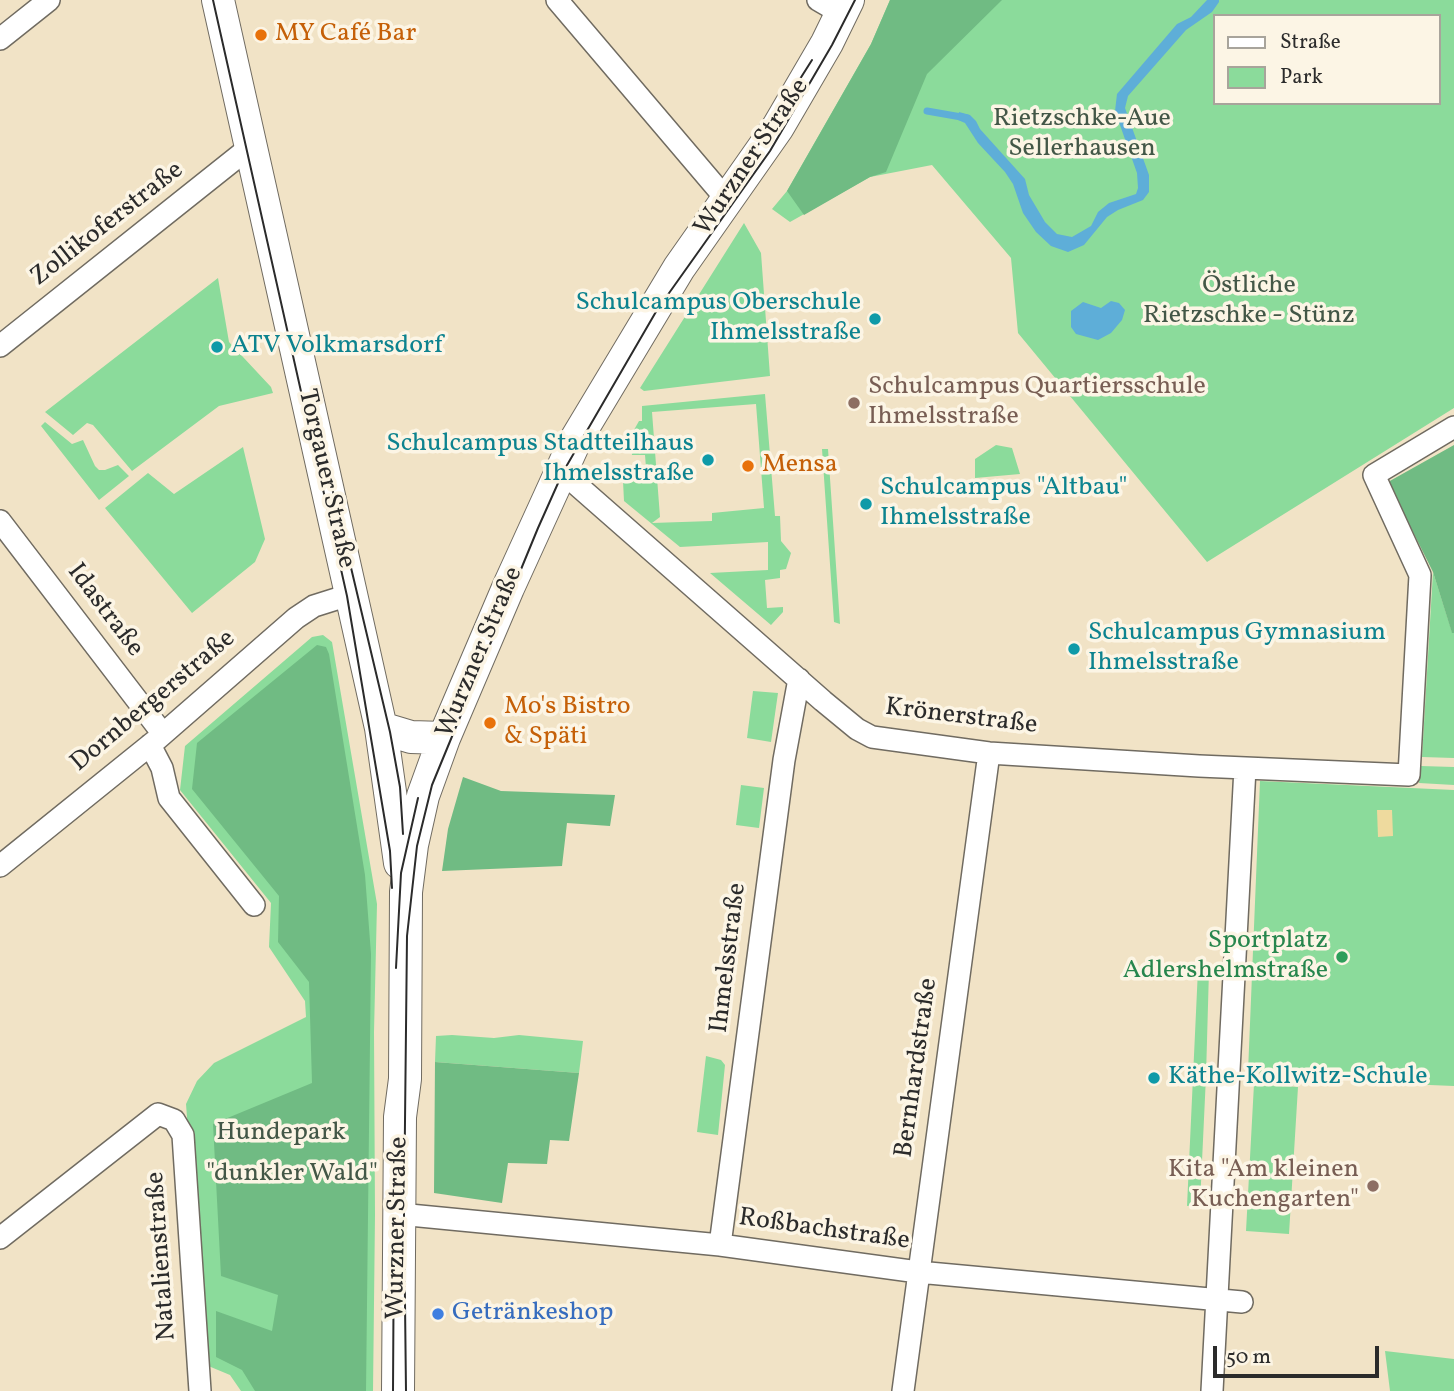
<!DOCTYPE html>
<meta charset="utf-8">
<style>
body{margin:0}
#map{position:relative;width:1454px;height:1391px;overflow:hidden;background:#f1e3c6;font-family:Vollkorn,serif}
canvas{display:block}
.legend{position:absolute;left:1213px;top:14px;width:228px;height:91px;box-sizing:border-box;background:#fcf5e5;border:2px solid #a8a49b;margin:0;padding:9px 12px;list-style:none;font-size:21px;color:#2b2b2b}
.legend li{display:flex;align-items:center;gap:14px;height:35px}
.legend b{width:35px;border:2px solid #a8a49b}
.scale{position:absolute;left:1213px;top:1346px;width:166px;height:32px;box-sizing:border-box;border:4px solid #2b2b2b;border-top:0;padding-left:9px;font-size:21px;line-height:24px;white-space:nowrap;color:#2b2b2b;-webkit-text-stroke:5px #fcf5e5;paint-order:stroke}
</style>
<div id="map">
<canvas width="1454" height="1391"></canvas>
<ul class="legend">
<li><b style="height:9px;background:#fff"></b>Straße</li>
<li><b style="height:19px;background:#8bdb9b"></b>Park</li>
</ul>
<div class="scale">50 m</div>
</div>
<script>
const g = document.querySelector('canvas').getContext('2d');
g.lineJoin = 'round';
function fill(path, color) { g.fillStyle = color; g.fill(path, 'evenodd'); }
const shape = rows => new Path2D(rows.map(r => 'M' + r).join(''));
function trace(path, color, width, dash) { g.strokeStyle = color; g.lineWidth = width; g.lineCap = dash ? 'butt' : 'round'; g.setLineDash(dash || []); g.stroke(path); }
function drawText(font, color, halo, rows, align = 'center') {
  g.font = font + ' Vollkorn,serif'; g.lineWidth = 7; g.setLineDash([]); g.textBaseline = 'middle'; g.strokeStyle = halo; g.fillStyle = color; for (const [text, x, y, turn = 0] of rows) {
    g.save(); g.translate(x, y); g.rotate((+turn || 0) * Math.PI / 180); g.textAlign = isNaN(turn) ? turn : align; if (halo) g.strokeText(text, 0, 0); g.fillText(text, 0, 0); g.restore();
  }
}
fill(shape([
 [890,0,1454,0,1454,408,1207,562,1018,333,1011,258,932,165,870,177,790,222,772,209,787,191,871,44],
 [1214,16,1438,16,1438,103,1214,103],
 [744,223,761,253,770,376,644,391,640,388],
 [218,278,229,342,271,387,273,393,219,406,132,471,93,425,87,423,73,435,45,412],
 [765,394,775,516,780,516,781,541,791,553,786,569,780,570,780,578,765,580,767,608,783,607,783,612,771,625,710,573,768,570,768,542,680,547,624,501,623,481,647,480,645,455,632,455,630,437,639,421,642,421,642,406],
 [756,404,764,508,712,513,712,521,652,523,660,517,652,412],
 [45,422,72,444,83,440,95,466,99,470,105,470,118,465,129,476,99,500,41,426],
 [996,445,1012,448,1020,474,975,478,975,459],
 [243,447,265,539,255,562,192,613,105,508,148,473,174,494],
 [822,449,828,449,840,624,834,622],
 [1433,572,1452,632,1454,633,1454,758,1422,757],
 [323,635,332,642,377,904,374,1032,375,1215,373,1391,241,1391,230,1375,206,1365,186,1104,197,1081,214,1063,306,1017,305,1001,269,947,271,903,180,790,185,746,312,637],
 [753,691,778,693,771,742,747,738],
 [1421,766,1454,767,1454,785,1419,783],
 [1260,781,1454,790,1454,1086,1406,1084,1405,1080,1248,1072],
 [741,785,764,788,759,828,736,825],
 [1198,969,1209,970,1206,1076,1200,1204,1187,1206],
 [452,1035,494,1038,519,1035,583,1041,579,1073,435,1062,436,1036],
 [706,1056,721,1060,725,1065,718,1135,697,1132],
 [1254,1084,1298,1087,1289,1234,1246,1231],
 [1385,1351,1454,1359,1454,1391,1390,1391]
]), '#8bdb9b');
fill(shape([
 [890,0,1002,0,927,74,886,172,870,177,804,215,787,191,871,44],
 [1454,445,1454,633,1452,633,1433,572,1388,482],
 [317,645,326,647,329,654,365,875,371,954,366,1391,255,1391,242,1370,216,1357,216,1311,272,1331,278,1295,221,1276,213,1124,312,1083,309,982,278,942,279,896,192,789,197,743],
 [463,777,501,791,615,795,610,826,567,823,562,866,442,871,448,829],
 [435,1062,579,1073,569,1141,550,1140,547,1164,508,1163,502,1203,434,1193]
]), '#70bb83');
fill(shape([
 [1377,810,1392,810,1393,836,1378,837]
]), '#eeda9e');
fill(shape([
 [1207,0,1219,0,1219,2,1212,12,1186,30,1128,96,1125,108,1149,175,1149,192,1143,200,1118,210,1107,217,1084,245,1068,252,1051,246,1036,232,1023,213,1013,184,1005,172,978,143,965,123,958,120,959,112,970,115,976,121,980,129,1025,179,1029,195,1045,222,1057,234,1072,237,1091,226,1098,212,1109,203,1136,194,1138,188,1137,173,1115,111,1117,94,1177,24,1191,17],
 [1111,301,1119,303,1125,310,1122,320,1111,333,1098,340,1076,334,1071,327,1071,311,1083,302,1101,308]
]), '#5eaed8');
trace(shape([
 [927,111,967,118]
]), '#5eaed8', 7);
const street = shape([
 [557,0,727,200],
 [818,0,842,14],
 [0,39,49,0],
 [0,346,250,147],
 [561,471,823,701,857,729,872,737,989,753,1199,766,1409,775,1420,575,1374,475,1454,427],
 [0,521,163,734],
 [150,745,162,768,169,798,254,905],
 [0,866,155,741,296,618,314,606,352,594],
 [399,1214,720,1245,918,1272,1242,1302],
 [0,1238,158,1114,174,1120,183,1135,200,1391],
 [720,1245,784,760,799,679],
 [903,1391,989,753],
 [1212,1391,1245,768]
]);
const secondary = shape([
 [218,0,381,728,400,863],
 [381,728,411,737,444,738],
 [398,1391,400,1117,405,1079,406,892,412,845,423,796,444,738,508,588,575,441,679,268,778,127,827,43,848,0]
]);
trace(street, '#706b61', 24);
trace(secondary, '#706b61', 34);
trace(street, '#fff', 21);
trace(secondary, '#fff', 32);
trace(shape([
 [213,0,347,596,390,851,392,888],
 [724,199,812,60],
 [320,437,390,732,400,787,403,834],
 [396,968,401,873,418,798],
 [393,1391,394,1220],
 [406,1391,404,1214,407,936,417,846,432,785,538,528,563,472,657,310,770,151,832,45,855,0]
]), '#2b2b2b', 2);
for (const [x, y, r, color] of [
 [261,35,7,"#e8710a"],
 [875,319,7,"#0f9aa8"],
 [217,347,7,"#0f9aa8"],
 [854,403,7,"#8d6e63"],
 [708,460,7,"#0f9aa8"],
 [748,466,7,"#e8710a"],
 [866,504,7,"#0f9aa8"],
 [1074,649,7,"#0f9aa8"],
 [490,723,7,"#e8710a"],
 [1342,957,7,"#2e9e5b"],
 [1154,1078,7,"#0f9aa8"],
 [1373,1186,7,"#8d6e63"],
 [438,1314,7,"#3f7fe0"]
]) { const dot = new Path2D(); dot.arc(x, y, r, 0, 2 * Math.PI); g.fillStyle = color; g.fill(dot); trace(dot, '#fcf5e5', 2.5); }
drawText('26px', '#c56008', '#fcf5e5', [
 ["MY Café Bar",275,35],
 ["Mensa",762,466],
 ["Mo's Bistro",504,708],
 ["& Späti",504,738]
], 'left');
drawText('26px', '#435747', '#fcf5e5', [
 ["Rietzschke-Aue",1082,120],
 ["Sellerhausen",1082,150],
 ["Östliche",1249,287],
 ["Rietzschke - Stünz",1249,317],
 ["Hundepark",281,1134],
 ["\"dunkler Wald\"",292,1175]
]);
drawText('26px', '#2b2b2b', '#fcf5e5', [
 ["Wurzner Straße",753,158,-56],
 ["Zollikoferstraße",108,225,-38],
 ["Torgauer Straße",325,479,77],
 ["Idastraße",104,611,53],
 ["Wurzner Straße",481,653,-67],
 ["Dornbergerstraße",154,702,-40],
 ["Krönerstraße",961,718,7],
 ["Ihmelsstraße",730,958,-83],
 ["Bernhardstraße",918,1068,-82],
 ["Wurzner Straße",399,1228,-89],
 ["Roßbachstraße",824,1231,8],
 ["Natalienstraße",163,1256,-94]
]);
drawText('26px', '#0d838f', '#fcf5e5', [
 ["Schulcampus Oberschule",861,304,"right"],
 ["Ihmelsstraße",861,334,"right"],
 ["ATV Volkmarsdorf",231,347],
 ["Schulcampus Stadtteilhaus",694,445,"right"],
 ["Ihmelsstraße",694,475,"right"],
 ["Schulcampus \"Altbau\"",880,489],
 ["Ihmelsstraße",880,519],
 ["Schulcampus Gymnasium",1088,634],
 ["Ihmelsstraße",1088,664],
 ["Käthe-Kollwitz-Schule",1168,1078]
], 'left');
drawText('26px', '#785e54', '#fcf5e5', [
 ["Schulcampus Quartiersschule",868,388],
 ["Ihmelsstraße",868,418],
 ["Kita \"Am kleinen",1359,1171,"right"],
 ["Kuchengarten\"",1359,1201,"right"]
], 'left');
drawText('26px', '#27864d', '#fcf5e5', [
 ["Sportplatz",1328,942],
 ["Adlershelmstraße",1328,972]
], 'right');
drawText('26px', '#366cbe', '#fcf5e5', [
 ["Getränkeshop",452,1314]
], 'left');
</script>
